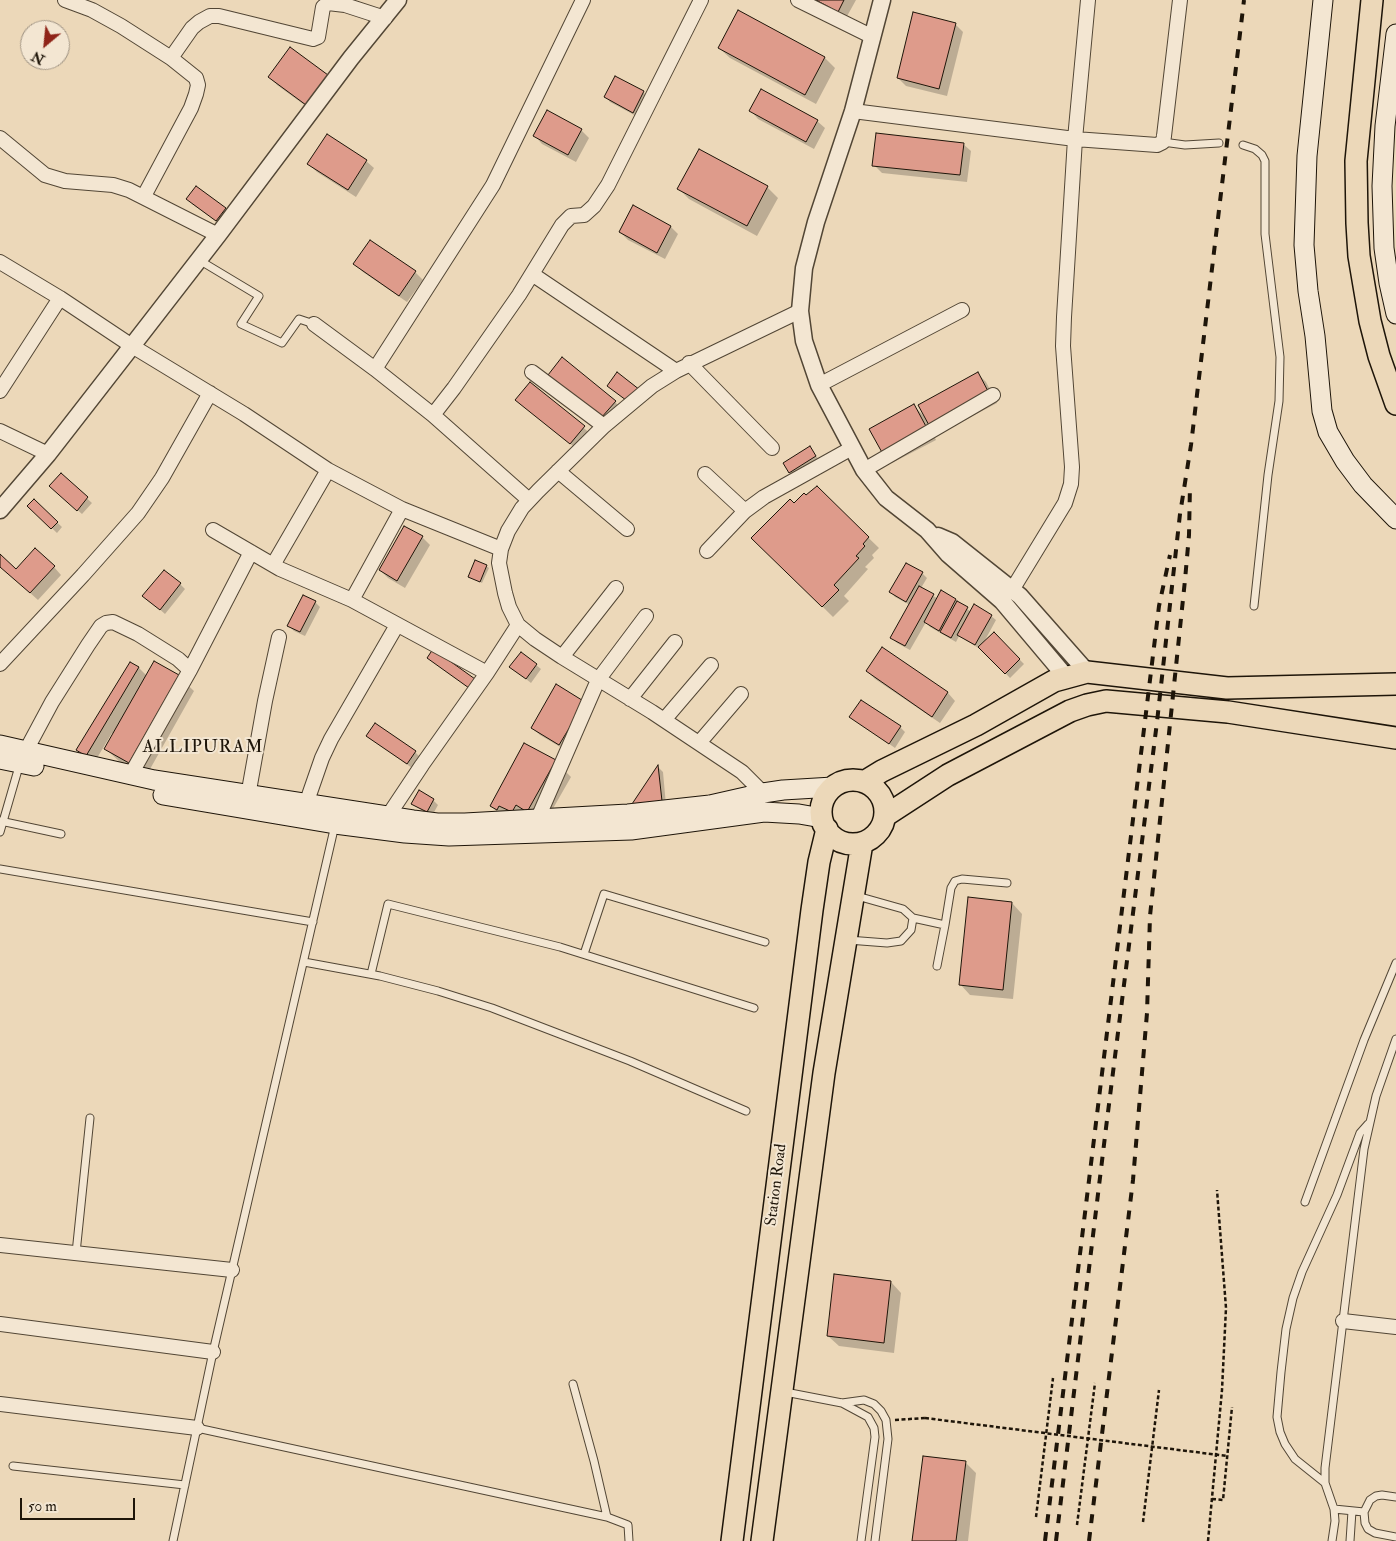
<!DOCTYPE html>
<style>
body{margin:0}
#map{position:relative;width:1396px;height:1541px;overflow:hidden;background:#ecd8b9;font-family:"IM FELL Double Pica",serif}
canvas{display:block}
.north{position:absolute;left:20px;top:20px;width:50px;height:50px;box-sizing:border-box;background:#f3e6d2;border:1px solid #9e9282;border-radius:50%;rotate:208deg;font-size:14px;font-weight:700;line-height:20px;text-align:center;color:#1e1509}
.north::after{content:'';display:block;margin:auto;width:18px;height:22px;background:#8f2418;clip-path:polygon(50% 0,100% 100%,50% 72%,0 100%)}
.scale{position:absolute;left:20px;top:1498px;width:115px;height:22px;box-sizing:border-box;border:2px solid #1e1509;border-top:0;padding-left:6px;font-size:15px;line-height:18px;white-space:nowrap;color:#1e1509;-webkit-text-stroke:4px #f3e6d2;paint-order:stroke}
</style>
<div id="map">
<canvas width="1396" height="1541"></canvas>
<div class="north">N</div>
<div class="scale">50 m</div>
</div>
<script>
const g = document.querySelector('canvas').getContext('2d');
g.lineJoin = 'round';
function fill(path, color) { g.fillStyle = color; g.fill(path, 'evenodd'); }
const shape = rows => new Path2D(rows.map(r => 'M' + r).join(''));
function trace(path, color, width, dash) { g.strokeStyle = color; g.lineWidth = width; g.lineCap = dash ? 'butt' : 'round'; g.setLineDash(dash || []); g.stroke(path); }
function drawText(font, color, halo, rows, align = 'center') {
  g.font = font + ' "IM FELL Double Pica",serif'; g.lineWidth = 4; g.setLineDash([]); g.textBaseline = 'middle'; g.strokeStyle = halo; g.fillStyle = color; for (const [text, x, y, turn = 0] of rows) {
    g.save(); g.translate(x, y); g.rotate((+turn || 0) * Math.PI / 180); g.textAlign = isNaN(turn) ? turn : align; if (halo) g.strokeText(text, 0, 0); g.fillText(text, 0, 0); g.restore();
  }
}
fill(shape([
 [811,0,856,0,846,18],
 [738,12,825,58,835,68,816,104,730,58,719,48],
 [955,24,963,32,947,96,906,86,898,78],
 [291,49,327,76,314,112,277,85,270,77],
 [643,92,648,97,638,117,610,102,606,97],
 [751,111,817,121,825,128,814,149,758,119],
 [581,130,589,138,576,162,542,144,535,136],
 [963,144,971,151,967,182,882,173,874,165],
 [366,161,374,168,356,197,317,172,309,164],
 [767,187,778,198,757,236,689,199,679,189],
 [196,188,230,214,222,225,192,204],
 [633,207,671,227,678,234,665,259,628,240,620,232],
 [370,242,415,272,423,280,407,302,363,272,355,264],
 [978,374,986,382,997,403,939,434,927,422,936,440,892,463,885,455,914,406,925,417],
 [549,375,615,402,622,409,609,425],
 [530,383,592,435,579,451,525,407],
 [810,448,820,461,795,477,790,472],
 [61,475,92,503,82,514,56,491],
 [817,488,879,548,872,555,874,558,865,567,868,569,844,596,849,601,833,617,753,538],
 [34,501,62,527,57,533,29,506],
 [422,537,430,545,405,588,388,578,380,570],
 [0,556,16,571,54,567,61,575,38,600,0,566],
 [486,566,489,568,482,583,470,577],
 [922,573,927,578,921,588,938,599,942,592,956,600,971,612,991,616,996,620,984,642,994,634,1024,664,1010,678,981,648,980,649,959,636,956,642,930,627,926,622,910,650,897,643,892,638,910,605,895,597,891,592],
 [180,584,185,589,165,614,149,600],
 [315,602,320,607,305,636,294,631,289,626],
 [882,649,948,693,955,701,940,723,875,679,867,671],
 [130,663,139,668,147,676,178,676,194,691,145,778,122,764,106,749,114,734,112,733,94,763,86,758,78,750],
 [536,665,541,669,531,683,511,667],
 [584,703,567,751,540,735,532,728],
 [851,717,900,727,905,732,895,748],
 [367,736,415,752,420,757,412,768],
 [555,761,571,777,543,826,507,821,491,806],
 [658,767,663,772,666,805,639,808,634,804],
 [433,800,438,805,432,816,418,808,413,804],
 [1012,903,1022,914,1013,999,970,995,960,984],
 [891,1282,901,1293,894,1353,839,1346,828,1336],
 [965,1462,976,1473,968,1541,914,1541]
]), '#0003');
const building = shape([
 [816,0,844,0,838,12,816,0],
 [738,10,825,57,805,95,718,48,738,10],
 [913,12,956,23,939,89,897,78,913,12],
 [290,47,328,75,306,105,268,77,290,47],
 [615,76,644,91,633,113,604,97,615,76],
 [761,89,818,120,806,142,749,111,761,89],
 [547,110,582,129,568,155,533,136,547,110],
 [876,133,964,143,960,175,872,166,876,133],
 [327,134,367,160,348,190,307,164,327,134],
 [699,149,768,186,747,226,677,189,699,149],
 [196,186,226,208,216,221,186,199,196,186],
 [633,205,671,226,657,253,619,232,633,205],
 [370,240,416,271,399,296,353,264,370,240],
 [562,357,616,401,601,418,548,375,562,357],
 [617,372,640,390,630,403,607,386,617,372],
 [978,372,990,395,930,427,918,405,978,372],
 [530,382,585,426,570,444,515,400,530,382],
 [914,404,929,432,884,456,869,429,914,404],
 [810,446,816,456,789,473,783,463,810,446],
 [61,473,88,497,77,511,49,486,61,473],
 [817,486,869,537,863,544,865,546,856,556,859,558,834,585,839,590,822,607,751,538,790,499,794,503,804,493,806,495,817,486],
 [34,499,58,522,51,529,27,506,34,499],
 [404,526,423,536,397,581,379,570,404,526],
 [35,548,55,566,30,593,0,567,0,554,16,569,35,548],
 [475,560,487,565,480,582,468,577,475,560],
 [906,563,923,572,906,602,889,592,906,563],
 [164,570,181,583,160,610,142,596,164,570],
 [919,586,934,594,905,646,890,638,919,586],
 [941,590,956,599,939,631,924,622,941,590],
 [303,595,316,601,300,632,287,626,303,595],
 [957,601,968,607,951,638,940,632,957,601],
 [974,604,992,615,975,645,957,635,974,604],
 [994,632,1020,659,1005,674,978,647,994,632],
 [882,647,948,692,932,717,866,671,882,647],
 [433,649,475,679,469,688,427,658,433,649],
 [521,652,537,664,526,679,509,667,521,652],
 [154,661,179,675,129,763,104,749,154,661],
 [130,662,139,667,86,756,76,750,130,662],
 [556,684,585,702,559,745,531,728,556,684],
 [861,700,901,726,889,744,849,717,861,700],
 [375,723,416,751,407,764,366,736,375,723],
 [524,743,556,760,527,812,516,805,512,812,499,806,497,810,490,806,524,743],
 [658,765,662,801,632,804,658,765],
 [419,790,434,799,427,812,411,804,419,790],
 [968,897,1012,902,1003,990,959,985,968,897],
 [834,1274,891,1281,884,1343,827,1336,834,1274],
 [923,1456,966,1461,956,1541,912,1541,923,1456]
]);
fill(building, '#de9b8b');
trace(building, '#1e1509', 1);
const service = shape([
 [1163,142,1185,145,1219,143],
 [1243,145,1255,149,1262,155,1265,161,1265,234,1280,357,1279,401,1268,475,1254,606],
 [199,260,259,296,241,324,282,343,299,319,314,324],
 [0,821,61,834],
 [0,832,20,763],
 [0,869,313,922],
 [913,918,945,925,937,966],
 [945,925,951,888,955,881,962,879,1007,883],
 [848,940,887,943,901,941,911,930,913,918,903,909,857,896],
 [584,954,604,894,765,942],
 [304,962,380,976,438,991,492,1008,630,1061,746,1111],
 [371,974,388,904,560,947,754,1008],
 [1305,1202,1364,1040,1396,963],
 [76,1253,90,1118],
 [573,1384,594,1461,607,1517],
 [785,1392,842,1403,864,1400,874,1404,881,1411,886,1420,888,1439,875,1541],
 [842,1403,868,1417,874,1428,875,1437,861,1541],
 [197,1428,607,1517,628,1525,629,1541],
 [13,1466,185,1485],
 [1325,1483,1295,1459,1285,1444,1280,1432,1277,1417,1281,1372,1286,1329,1293,1298,1302,1272,1337,1195,1360,1133,1368,1124],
 [1396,1497,1382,1495,1376,1496,1370,1500,1364,1512,1365,1523,1368,1529,1375,1533,1396,1537],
 [1334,1509,1364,1512],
 [173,1541,213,1352,335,825],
 [1332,1541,1335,1521,1334,1509,1325,1483,1325,1468,1364,1149,1376,1096,1396,1039],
 [1350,1541,1352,1511]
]);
const minor = shape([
 [65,0,92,10,121,26,171,58,196,78,198,85,196,94,191,108,144,196],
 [798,0,873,37],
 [171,58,192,28,199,22,210,16,219,16,313,39,318,37,323,7,328,3,345,5,385,18],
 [853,111,1075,139,1157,145,1163,142,1164,136,1180,0],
 [0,138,45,175,65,181,113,185,129,190,218,235],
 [0,262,60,298,132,346,244,414,328,470,402,509,501,549],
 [532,274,676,371],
 [314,324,375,369,433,415,529,500],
 [689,363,772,448],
 [375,369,493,185,583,0],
 [532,372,604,426],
 [819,385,962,310],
 [0,391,60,298],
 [433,415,454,388,519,295,562,225,571,216,584,215,594,206,608,185,701,0],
 [0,431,48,454],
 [864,470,993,395],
 [558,471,627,529],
 [705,474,745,511],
 [213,530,280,569,352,600,487,673],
 [707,551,745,511,764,497,852,448],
 [273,565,328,470],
 [1012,590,1065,503,1071,484,1072,467,1063,346,1064,317,1075,139,1088,0],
 [352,600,402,509],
 [562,657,616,588],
 [0,664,83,575,138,513,162,478,210,393],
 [190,670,251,552],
 [630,699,675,642],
 [664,720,711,665],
 [699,743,741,694],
 [22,758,52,702,88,645,101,626,106,623,113,622,138,634,178,659,190,670,130,776],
 [763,793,742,772,652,712,562,657,535,639,518,625,509,607,505,593,499,563,501,549,508,531,522,508,538,491,604,426,652,386,676,371,800,311],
 [248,796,265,701,279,637],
 [306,804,322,758,331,739,397,625],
 [538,818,598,680,646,616],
 [386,823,388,816,422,765,487,673,518,625],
 [0,1245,232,1270],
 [1343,1321,1396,1327],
 [0,1324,213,1352],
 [0,1404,197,1428]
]);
const tertiary = shape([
 [882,0,853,111,816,222,804,268,800,311,804,341,819,385,864,470,886,498,927,530,948,554,1002,601,1066,677],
 [0,510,48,454,132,346,218,235,351,58,398,0],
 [938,536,952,542,1020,596,1087,672]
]);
const secondary = shape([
 [1323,0,1307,156,1304,245,1308,291,1315,336,1322,411,1328,432,1345,461,1363,485,1396,519],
 [1396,34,1385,126,1382,186,1384,248,1389,283,1396,314],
 [0,745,154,780,413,820,437,823,465,823,628,814,710,805,763,793,783,790,833,787],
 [0,759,34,766],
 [163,795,335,824,405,833,449,836,631,830,764,812,799,814,822,818]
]);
const primary = shape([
 [1372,0,1356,161,1357,223,1359,256,1370,321,1379,356,1396,404],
 '821 812a32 32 0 1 1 64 0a32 32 0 1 1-64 0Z',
 [864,782,882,771,976,725,1054,681,1087,672,1227,688,1396,684],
 [885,816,948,775,1070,711,1087,705,1106,701,1228,712,1396,738],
 [732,1541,812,910,819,862,827,829],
 [762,1541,824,1073,862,843]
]);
trace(service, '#524635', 9);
trace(minor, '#524635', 16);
trace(tertiary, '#524635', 19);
trace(secondary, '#1e1509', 21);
trace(primary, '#1e1509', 24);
trace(shape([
 [895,1420,925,1418],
 [1212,1499,1223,1500,1232,1407],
 [1036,1517,1053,1378],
 [1143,1522,1159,1390],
 [1077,1525,1095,1383],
 [1208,1541,1222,1390,1226,1308,1217,1190]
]), '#1e1509', 2.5, [4, 2.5]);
trace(service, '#f3e6d2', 7);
trace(minor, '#f3e6d2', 14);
trace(tertiary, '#f3e6d2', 16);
trace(secondary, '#f3e6d2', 19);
trace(primary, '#ecd8b9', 21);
trace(shape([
 [1045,1541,1159,606,1170,555],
 [1056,1541,1106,1128,1157,722,1180,514,1191,445,1244,0],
 [1089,1541,1133,1180,1147,1013,1150,916,1185,580,1189,535,1190,485]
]), '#1e1509', 4, [9, 9]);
trace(shape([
 [925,1418,1227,1456]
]), '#1e1509', 2.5, [4, 2.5]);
drawText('16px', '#1e1509', '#f3e6d2', [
 ["Station Road",777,1185,-83]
]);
g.letterSpacing = '1px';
drawText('18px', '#1e1509', '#f3e6d2', [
 ["ALLIPURAM",203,748]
]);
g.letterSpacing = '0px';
</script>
